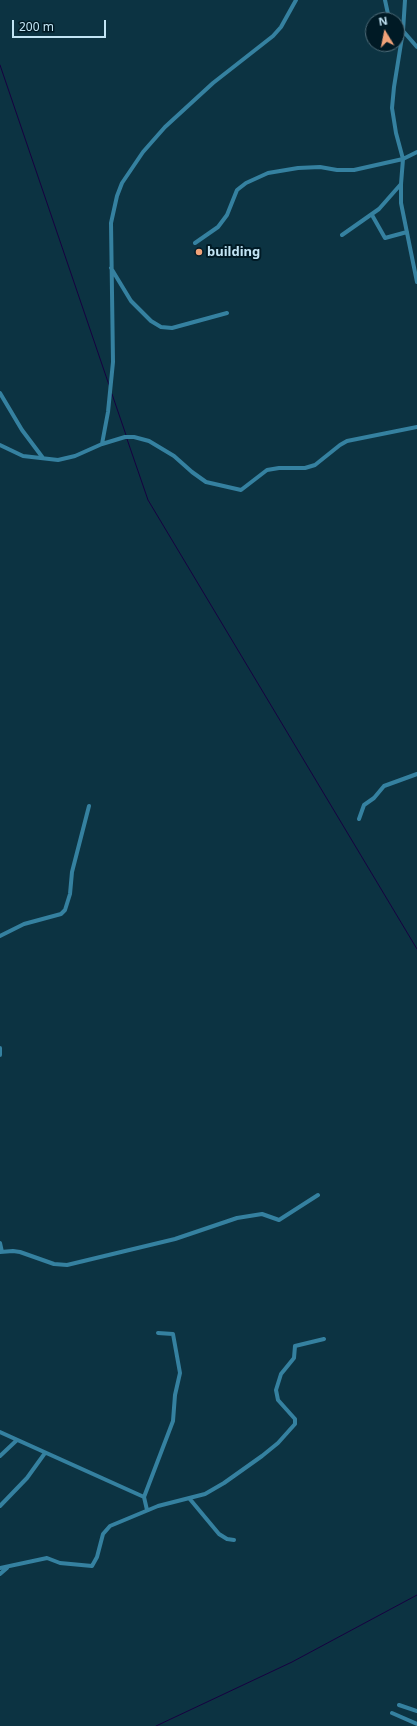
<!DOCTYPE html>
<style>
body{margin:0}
#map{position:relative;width:417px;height:1726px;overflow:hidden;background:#0c3342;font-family:"Noto Sans",sans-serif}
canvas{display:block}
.north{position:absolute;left:365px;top:12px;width:40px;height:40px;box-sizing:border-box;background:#001a25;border:1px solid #4e6b78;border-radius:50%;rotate:350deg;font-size:11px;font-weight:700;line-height:16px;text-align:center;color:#c2e4f4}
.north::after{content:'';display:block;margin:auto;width:14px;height:18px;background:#f0a279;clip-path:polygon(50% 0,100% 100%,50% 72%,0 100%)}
.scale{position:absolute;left:12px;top:20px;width:94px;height:18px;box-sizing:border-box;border:2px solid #c2e4f4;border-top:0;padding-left:5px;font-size:12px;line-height:14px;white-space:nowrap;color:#c2e4f4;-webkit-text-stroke:3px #001a25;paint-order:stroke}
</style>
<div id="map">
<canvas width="417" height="1726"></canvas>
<div class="north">N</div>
<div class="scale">200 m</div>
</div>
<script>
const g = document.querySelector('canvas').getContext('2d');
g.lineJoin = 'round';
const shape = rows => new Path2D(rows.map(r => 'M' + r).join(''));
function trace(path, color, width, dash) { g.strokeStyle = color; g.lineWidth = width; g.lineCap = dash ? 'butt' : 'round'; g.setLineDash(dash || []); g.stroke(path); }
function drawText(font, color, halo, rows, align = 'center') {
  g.font = font + ' "Noto Sans",sans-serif'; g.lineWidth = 4; g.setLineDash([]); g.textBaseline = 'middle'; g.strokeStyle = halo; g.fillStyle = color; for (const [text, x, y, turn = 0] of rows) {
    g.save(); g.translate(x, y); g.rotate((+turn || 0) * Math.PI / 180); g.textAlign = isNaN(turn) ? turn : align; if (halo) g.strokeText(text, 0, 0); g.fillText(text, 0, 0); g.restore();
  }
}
trace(shape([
 [0,65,109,385],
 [112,394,126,435],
 [127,439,148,500,417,949],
 [156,1726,292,1662,417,1595]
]), '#170041', 1);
trace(shape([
 [385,0,388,14,394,20],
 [405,0,403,31,394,87,392,108,396,133,403,159,401,184,401,203,417,282],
 [397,24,417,47],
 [372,215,385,238,407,232],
 [342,235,379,209,401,184],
 [195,243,218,227,227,215,237,190,246,183,268,173,298,168,320,167,337,170,354,170,403,159,417,152],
 [111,268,131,301,151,321,161,327,172,328,227,313],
 [0,393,22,430,43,458],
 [102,444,108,412,113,362,111,223,117,196,122,183,143,152,165,127,213,83,273,36,281,27,296,0],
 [0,445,23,456,58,460,75,456,102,444,125,437,134,437,149,441,174,456,192,472,206,482,241,490,267,470,279,468,305,468,315,465,340,445,347,441,417,427],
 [359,819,364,805,374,798,384,786,417,774],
 [0,936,24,924,61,914,65,910,70,894,72,872,89,806],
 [0,1048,0,1055],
 [0,1243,2,1252],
 [0,1252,13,1251,20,1252,54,1264,67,1265,175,1239,237,1218,262,1214,279,1220,318,1195],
 [0,1432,144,1497],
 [0,1456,17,1440],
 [189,1498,219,1534,227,1539,234,1540],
 [0,1506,27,1478,45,1453],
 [147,1510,144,1497,173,1421,175,1395,180,1373,173,1334,158,1333],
 [0,1568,47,1558,60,1563,92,1566,97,1557,103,1534,110,1526,158,1506,205,1494,224,1483,262,1456,278,1443,295,1424,295,1419,278,1400,276,1390,281,1374,294,1358,295,1346,324,1339],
 [0,1574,7,1568],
 [399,1705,417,1711],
 [392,1713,417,1724]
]), '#3581a0', 4);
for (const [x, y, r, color] of [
 [199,252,4,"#f0a279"]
]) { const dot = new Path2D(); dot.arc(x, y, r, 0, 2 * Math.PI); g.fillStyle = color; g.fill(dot); trace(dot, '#001a25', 1.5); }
drawText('bold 13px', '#c2e4f4', '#001a25', [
 ["building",207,252]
], 'left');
</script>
